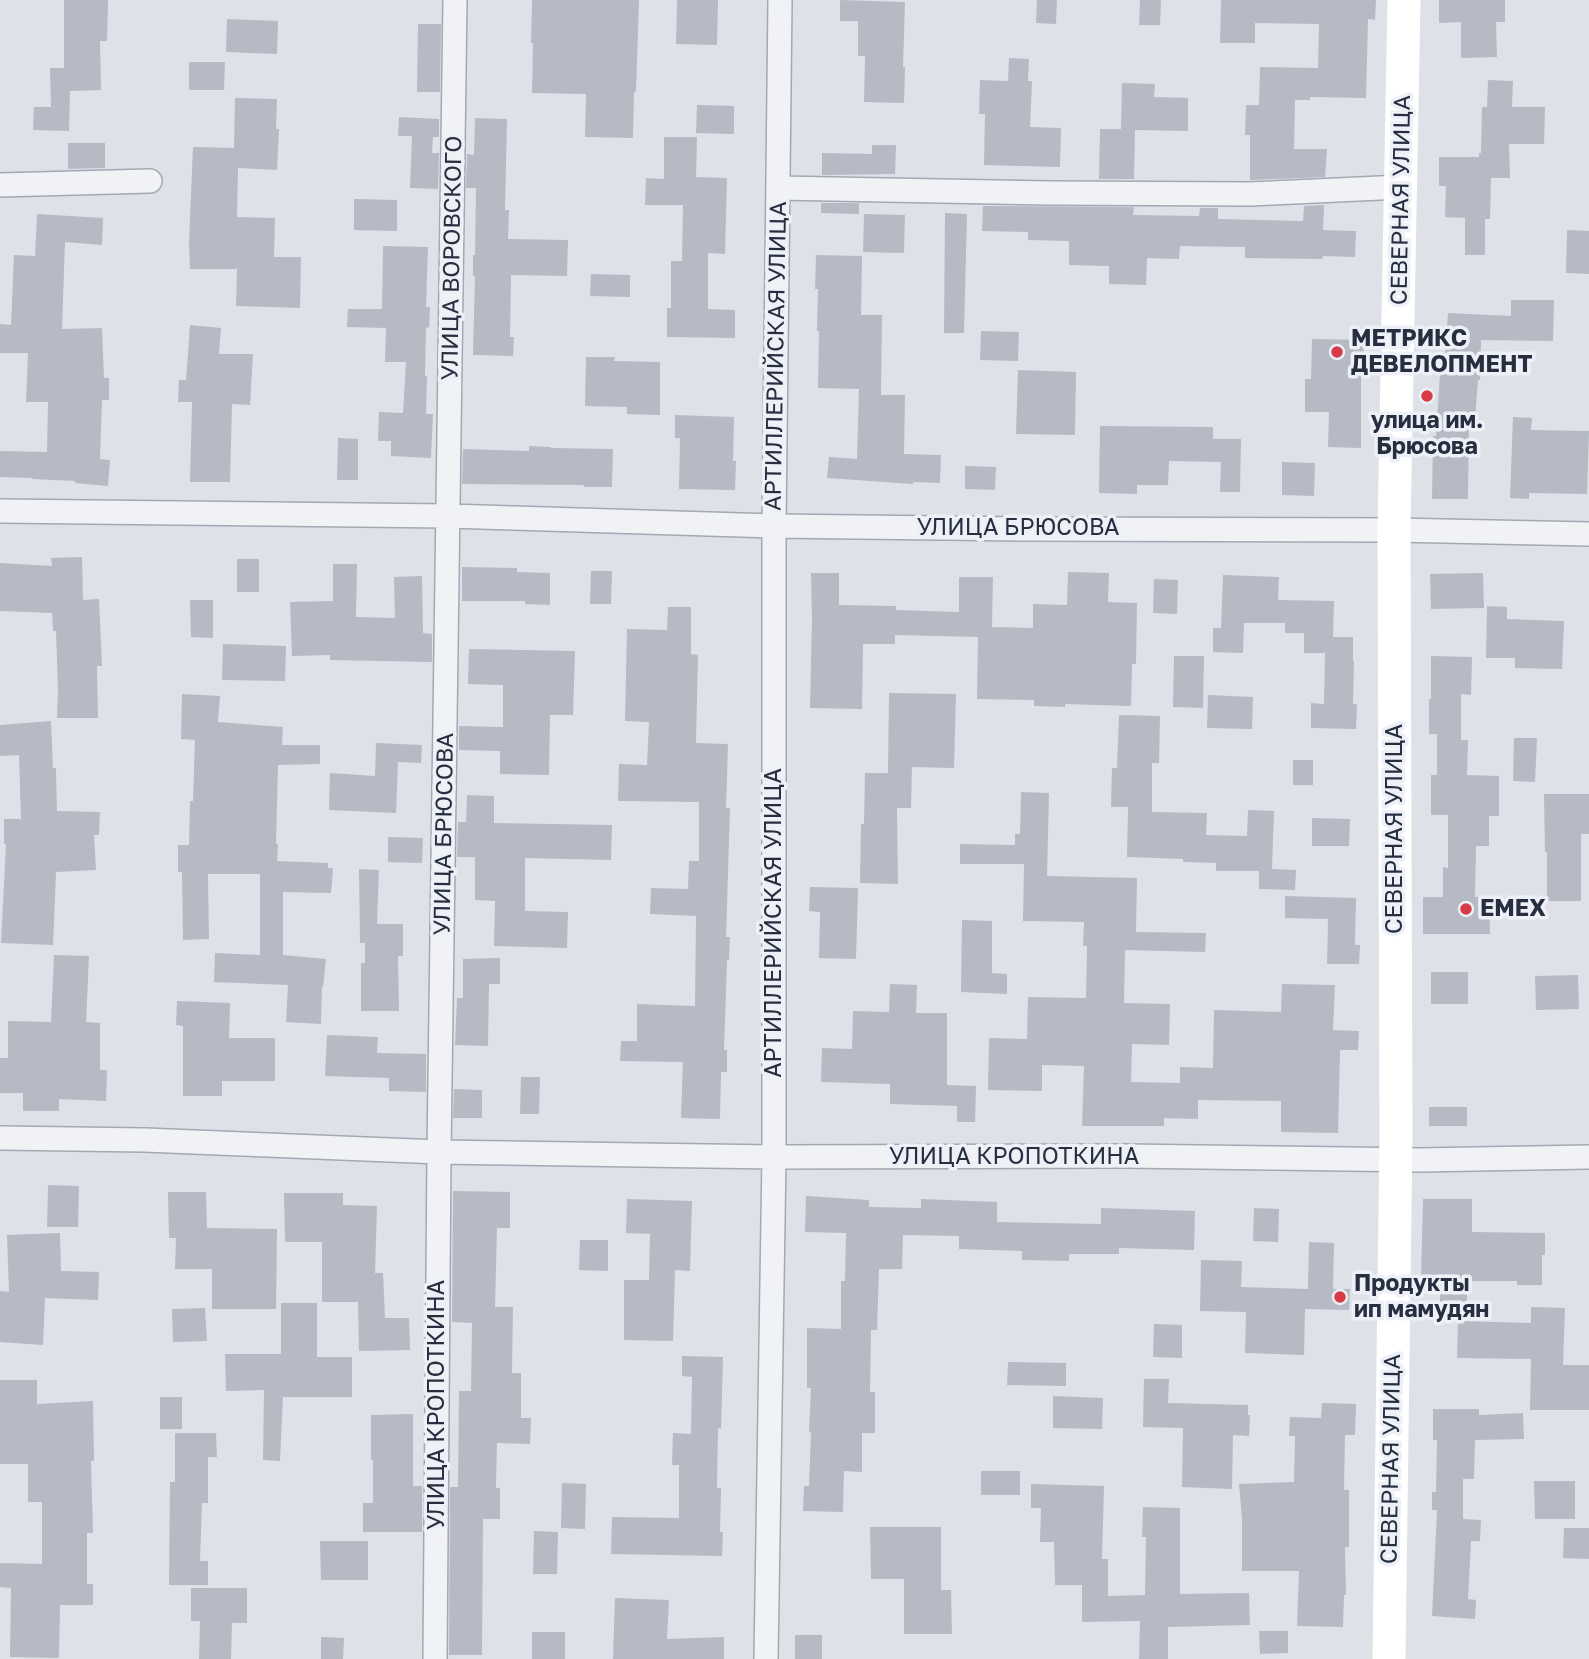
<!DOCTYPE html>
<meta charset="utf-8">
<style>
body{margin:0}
canvas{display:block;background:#dee1e8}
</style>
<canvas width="1589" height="1659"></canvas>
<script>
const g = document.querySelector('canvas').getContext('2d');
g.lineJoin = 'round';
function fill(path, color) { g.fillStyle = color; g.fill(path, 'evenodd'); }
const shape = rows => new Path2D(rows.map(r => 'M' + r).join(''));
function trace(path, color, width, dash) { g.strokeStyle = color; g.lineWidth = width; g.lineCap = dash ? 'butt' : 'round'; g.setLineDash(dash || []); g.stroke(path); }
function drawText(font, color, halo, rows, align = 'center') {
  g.font = font + ' "Golos Text",sans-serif'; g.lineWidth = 7; g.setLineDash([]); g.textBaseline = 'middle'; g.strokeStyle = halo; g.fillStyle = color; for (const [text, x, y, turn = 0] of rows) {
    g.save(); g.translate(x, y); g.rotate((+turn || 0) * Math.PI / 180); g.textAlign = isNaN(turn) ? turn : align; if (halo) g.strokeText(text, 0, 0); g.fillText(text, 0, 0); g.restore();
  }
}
fill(shape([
 [64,0,108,0,107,41,100,41,101,90,70,91,69,131,33,130,34,107,51,107,50,68,64,68],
 [532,0,639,0,636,92,634,91,633,138,585,137,586,94,532,93,533,43,531,43],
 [677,0,718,0,717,45,676,44],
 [840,0,905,2,903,67,905,67,904,103,864,102,865,56,858,56,858,21,840,21],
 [1037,0,1057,0,1056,24,1036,23],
 [1140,0,1161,0,1160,25,1139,25],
 [1221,0,1376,0,1375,20,1368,19,1366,98,1310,97,1310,100,1295,100,1294,149,1327,149,1325,177,1250,180,1250,135,1245,135,1246,105,1259,105,1260,67,1318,68,1319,24,1255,23,1255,43,1220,43],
 [1439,0,1505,0,1505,22,1496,22,1497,57,1461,58,1461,22,1439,23],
 [227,19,278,21,277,54,226,52],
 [418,24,441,24,440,92,417,92],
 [1009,58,1029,59,1028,81,1032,81,1030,127,1061,128,1060,167,984,165,985,114,979,114,980,80,1008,81],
 [189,62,225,62,224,90,189,90],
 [1488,80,1513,81,1512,107,1545,107,1544,144,1509,144,1510,178,1491,178,1490,219,1485,219,1485,255,1465,255,1465,218,1445,217,1446,186,1439,186,1439,157,1479,157,1479,153,1481,153,1482,107,1487,107],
 [1122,83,1155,84,1154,97,1188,98,1188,131,1135,130,1134,179,1099,179,1100,129,1121,129],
 [235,98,277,99,276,129,279,129,277,170,238,168,237,217,275,218,274,257,301,257,300,308,236,306,237,269,190,269,189,242,193,147,234,148],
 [697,105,734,106,734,134,696,133],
 [399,117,439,119,439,137,433,137,432,153,439,153,438,189,410,188,412,136,398,136],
 [475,118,507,119,505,210,509,210,508,239,568,240,567,276,511,275,510,337,514,337,513,356,473,355,475,276,473,276,473,255,475,255,476,188,466,188,467,154,474,155],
 [664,137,697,137,696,177,727,178,725,254,708,253,708,309,735,310,735,338,667,337,667,308,671,308,671,261,682,261,683,205,645,205,646,178,664,179],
 [68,143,105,143,105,168,68,169],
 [872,145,896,145,895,174,822,175,822,153,872,154],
 [354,199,397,200,397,231,354,230],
 [821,203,859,203,859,214,821,213],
 [1324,205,1323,230,1356,231,1355,257,1323,256,1322,259,1245,258,1245,247,1180,246,1179,259,1147,258,1146,285,1109,284,1109,266,1069,265,1069,241,1028,240,1028,232,982,231,983,206,1134,207,1133,215,1199,216,1200,208,1218,208,1218,219,1303,221,1304,206],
 [945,213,967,214,964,333,944,333],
 [37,214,103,218,102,245,65,242,62,329,102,328,104,378,109,378,109,400,102,400,100,459,110,460,108,486,75,483,75,481,32,479,32,478,0,477,0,451,47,452,48,402,26,402,28,353,0,353,0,324,11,325,14,255,35,256],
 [864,214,905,215,904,253,863,252],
 [1567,230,1589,231,1589,274,1566,273],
 [383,246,428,247,426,307,430,307,429,328,426,327,425,376,427,376,426,414,433,414,431,458,391,456,391,441,378,441,379,412,403,413,406,362,385,362,386,328,347,327,348,309,382,309],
 [816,255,862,256,861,315,882,315,881,395,905,395,904,454,941,455,940,483,913,482,913,484,827,478,829,457,857,459,859,389,818,388,819,331,817,331,818,289,815,289],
 [591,274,630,275,630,297,590,296],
 [1511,300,1554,300,1553,341,1481,340,1480,380,1478,380,1475,419,1469,419,1468,499,1432,499,1433,436,1436,436,1441,358,1445,358,1448,313,1511,316],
 [190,325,221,328,219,354,253,354,250,405,232,404,230,482,190,482,192,402,178,402,179,380,186,380],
 [981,331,1019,332,1018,361,980,360],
 [1312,339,1364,340,1363,365,1361,365,1361,448,1328,447,1329,412,1305,412,1305,379,1311,379],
 [586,357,615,357,614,361,660,362,660,415,627,414,627,407,585,406],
 [1018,370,1076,372,1075,435,1016,434],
 [675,415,734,417,733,461,736,461,735,490,679,489,680,438,675,438],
 [1513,417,1532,418,1531,430,1589,431,1587,494,1529,493,1529,499,1510,498],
 [1100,426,1213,427,1213,439,1241,439,1240,492,1220,492,1221,462,1169,461,1168,485,1137,485,1137,494,1099,493],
 [338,438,358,439,358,480,337,480],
 [529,446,551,447,551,448,613,449,612,487,584,487,584,485,462,484,463,449,529,451],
 [1282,462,1315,463,1314,496,1282,495],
 [965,466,996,467,995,490,965,489],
 [82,557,83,600,99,599,102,666,97,666,98,718,57,718,58,689,56,631,53,631,52,613,0,611,0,563,52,566,51,558],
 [237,559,259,559,259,592,237,592],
 [333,564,357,564,356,617,395,618,394,577,422,576,423,633,432,634,432,662,330,660,330,655,292,656,290,602,333,601],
 [462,567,517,568,517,572,550,573,550,605,525,604,525,601,462,601],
 [591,571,612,571,611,604,590,604],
 [1068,572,1109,573,1108,602,1137,603,1136,664,1132,664,1131,706,1065,704,1065,707,1034,706,1034,700,977,699,978,637,895,635,895,644,863,644,862,709,810,708,812,619,811,573,839,573,839,605,896,606,896,610,959,612,959,577,993,577,992,627,1033,628,1033,604,1067,605],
 [1483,573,1484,608,1431,609,1430,574],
 [1223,575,1279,577,1278,600,1334,601,1333,637,1353,637,1353,661,1354,661,1353,704,1357,704,1356,729,1311,728,1311,703,1324,704,1325,653,1304,653,1304,633,1285,633,1285,623,1244,623,1243,653,1213,652,1213,628,1221,628],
 [1154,579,1178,580,1177,614,1153,613],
 [190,600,213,600,213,638,191,637],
 [1487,606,1507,607,1507,619,1564,621,1562,669,1515,668,1515,658,1486,658],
 [668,607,691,607,691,654,698,655,696,743,728,744,726,808,730,808,726,937,730,937,729,960,727,960,724,1050,727,1050,727,1072,721,1072,720,1119,681,1118,683,1062,620,1061,621,1041,637,1041,637,1004,695,1006,696,916,650,914,651,888,688,889,689,861,699,861,699,802,618,801,619,764,647,765,649,722,625,721,627,629,667,630],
 [223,644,286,646,285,681,222,680],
 [469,649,575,651,573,715,550,715,549,775,500,774,500,751,459,750,459,726,503,727,503,685,468,684],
 [1174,656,1204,656,1203,708,1173,707],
 [1431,656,1472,657,1471,695,1461,694,1461,740,1468,740,1467,775,1499,776,1499,816,1489,816,1489,846,1476,846,1475,897,1489,897,1490,934,1423,934,1423,897,1443,897,1443,867,1448,868,1448,815,1431,815,1431,775,1437,775,1437,734,1429,734,1429,699,1431,699],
 [889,693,956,694,954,768,912,767,911,808,897,808,898,884,860,883,861,824,864,824,865,773,888,773],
 [182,694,220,696,218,722,283,727,282,745,320,745,320,764,278,765,276,844,278,844,277,861,328,863,328,868,333,868,331,893,283,892,283,955,326,959,323,987,322,987,321,1024,286,1022,288,985,214,982,215,953,260,955,260,874,208,874,209,939,183,940,182,872,178,872,178,845,189,845,190,801,193,801,195,740,181,739],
 [1208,695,1253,697,1252,729,1207,728],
 [1119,715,1160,716,1159,763,1152,763,1152,812,1207,813,1206,835,1247,836,1248,810,1274,811,1272,869,1296,870,1295,890,1259,889,1259,871,1216,871,1216,863,1183,862,1183,859,1127,857,1128,807,1111,807,1112,768,1117,768],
 [51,721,53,768,56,768,57,811,100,812,99,835,94,835,96,870,56,872,53,945,1,943,6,844,4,844,4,819,21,819,19,755,0,756,0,725],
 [1514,738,1537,738,1535,782,1513,781],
 [376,743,422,745,421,763,398,762,396,813,329,810,330,773,375,776],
 [1293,760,1313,760,1313,785,1293,785],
 [1021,792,1049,793,1047,876,1137,878,1136,932,1206,933,1205,952,1125,950,1124,1003,1170,1004,1169,1045,1132,1044,1131,1082,1180,1083,1180,1067,1213,1068,1214,1010,1281,1012,1282,984,1335,985,1333,1030,1359,1031,1358,1050,1340,1050,1338,1133,1281,1132,1281,1101,1198,1100,1198,1119,1164,1118,1164,1126,1082,1126,1084,1066,1042,1065,1042,1091,988,1090,989,1038,1027,1039,1028,997,1086,998,1087,946,1083,946,1084,922,1023,921,1024,864,960,864,960,844,1015,845,1015,834,1020,834],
 [1544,794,1589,794,1589,834,1581,834,1581,901,1547,901,1547,852,1545,852],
 [467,795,494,796,494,823,612,825,611,860,525,858,525,911,568,912,567,948,494,946,495,901,475,900,475,857,457,857,458,822,466,822],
 [1312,818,1350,819,1349,846,1312,846],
 [388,837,423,838,422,863,388,862],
 [359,869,379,870,377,924,403,924,403,956,398,956,399,1011,361,1011,361,963,365,963,365,943,360,943],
 [810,887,858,888,856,959,819,958,820,912,809,911],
 [1285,896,1356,898,1355,945,1360,945,1359,964,1327,964,1328,919,1285,918],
 [962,920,992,921,992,973,1007,974,1007,994,961,992],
 [54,955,89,956,86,1022,100,1023,100,1070,107,1070,106,1101,59,1099,59,1111,23,1111,23,1093,0,1093,0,1058,8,1058,8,1021,51,1022],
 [500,958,500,984,489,984,488,1046,455,1045,457,998,463,998,463,959],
 [1431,972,1468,972,1468,1004,1431,1004],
 [1578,975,1579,1009,1536,1010,1535,976],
 [890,984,917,985,916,1013,947,1013,947,1085,976,1086,975,1122,957,1122,957,1106,890,1104,890,1084,821,1082,822,1048,852,1049,853,1011,889,1012],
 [177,1001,230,1003,229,1038,275,1038,275,1081,222,1081,222,1096,183,1096,183,1026,176,1025],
 [327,1035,378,1037,377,1053,426,1054,426,1092,389,1091,389,1078,325,1076],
 [521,1077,540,1077,539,1114,520,1114],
 [454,1089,482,1090,482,1118,453,1118],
 [1429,1107,1467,1107,1467,1126,1429,1126],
 [48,1185,79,1186,78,1227,47,1227],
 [453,1191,510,1192,510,1228,497,1228,495,1307,513,1307,512,1373,521,1373,521,1418,531,1418,530,1444,497,1443,496,1488,500,1488,500,1519,483,1519,482,1655,449,1655,450,1487,458,1487,459,1391,471,1391,472,1323,452,1322],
 [168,1192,206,1192,207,1228,277,1229,276,1309,212,1309,212,1269,175,1269,176,1238,169,1238],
 [284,1193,343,1193,343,1205,377,1206,375,1273,383,1273,385,1318,409,1318,410,1350,359,1351,358,1302,322,1302,322,1242,285,1242],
 [806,1196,869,1200,869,1207,921,1208,921,1199,997,1202,997,1222,1101,1224,1101,1208,1195,1211,1194,1250,1119,1248,1119,1254,1069,1254,1069,1261,1022,1260,1022,1251,959,1249,959,1236,903,1235,902,1269,879,1269,877,1330,871,1330,870,1392,875,1392,875,1433,862,1433,862,1472,844,1471,843,1512,803,1511,804,1486,809,1486,811,1432,809,1432,811,1388,807,1388,807,1328,841,1329,841,1281,845,1281,846,1233,805,1232],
 [627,1199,692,1201,690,1271,675,1270,673,1341,624,1340,624,1280,649,1280,650,1234,626,1233],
 [1423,1199,1472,1199,1472,1232,1545,1233,1545,1255,1542,1255,1542,1285,1517,1285,1517,1281,1467,1281,1467,1309,1440,1309,1440,1280,1421,1279],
 [1254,1208,1279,1209,1278,1242,1253,1241],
 [60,1233,61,1271,99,1272,98,1300,45,1298,43,1345,0,1342,0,1291,9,1292,7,1235],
 [580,1240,608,1240,608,1271,579,1270],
 [1309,1242,1334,1243,1333,1289,1350,1289,1349,1310,1305,1309,1304,1355,1245,1353,1246,1312,1200,1311,1201,1260,1242,1261,1241,1287,1308,1289],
 [281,1303,317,1303,317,1357,352,1357,352,1397,283,1397,280,1461,263,1460,264,1390,226,1391,225,1354,281,1354],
 [1531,1307,1565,1308,1563,1365,1589,1365,1589,1410,1530,1410,1531,1359,1457,1358,1458,1321,1531,1323],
 [205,1308,207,1341,173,1342,172,1309],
 [1154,1324,1182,1325,1182,1358,1153,1357],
 [682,1356,723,1357,721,1429,718,1428,717,1488,721,1488,720,1532,723,1532,722,1556,611,1554,612,1517,679,1518,679,1465,672,1465,673,1433,691,1434,692,1377,682,1376],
 [1008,1362,1066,1363,1066,1386,1007,1385],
 [1144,1379,1169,1379,1168,1403,1248,1405,1248,1415,1250,1415,1249,1436,1233,1435,1232,1489,1182,1487,1183,1428,1143,1427],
 [0,1380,37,1380,37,1404,93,1401,94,1461,91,1461,93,1533,87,1533,87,1584,93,1584,93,1605,60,1605,59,1658,10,1657,11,1588,0,1587,0,1563,42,1564,42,1502,28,1502,28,1464,0,1464],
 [1053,1396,1103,1398,1102,1429,1053,1428],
 [160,1397,182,1397,182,1429,160,1429],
 [1322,1403,1356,1404,1355,1435,1345,1435,1344,1490,1349,1490,1349,1547,1345,1547,1346,1595,1344,1595,1343,1627,1297,1626,1299,1571,1242,1571,1242,1518,1239,1484,1294,1482,1295,1436,1289,1436,1290,1417,1321,1418],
 [1433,1409,1479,1409,1479,1415,1523,1413,1524,1439,1475,1440,1474,1479,1463,1479,1463,1519,1481,1520,1480,1541,1471,1541,1468,1599,1476,1600,1475,1619,1432,1616,1437,1510,1432,1510,1432,1492,1436,1492,1437,1440,1433,1440],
 [413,1414,413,1486,422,1486,422,1532,363,1532,363,1503,373,1503,373,1460,371,1460,371,1415],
 [175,1433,216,1433,217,1457,208,1457,208,1503,202,1503,200,1561,208,1561,208,1585,169,1585,170,1482,175,1482],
 [981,1471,1020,1471,1020,1495,981,1495],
 [1534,1481,1575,1481,1575,1519,1535,1519],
 [562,1483,586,1484,585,1529,561,1528],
 [1031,1484,1104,1486,1102,1559,1108,1559,1108,1596,1145,1595,1146,1537,1142,1537,1143,1507,1180,1508,1180,1594,1249,1593,1250,1625,1168,1627,1168,1659,1139,1659,1140,1621,1082,1622,1082,1585,1055,1585,1054,1542,1040,1542,1041,1508,1031,1508],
 [870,1527,941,1527,941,1590,951,1590,952,1634,904,1634,904,1579,871,1579],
 [1564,1528,1589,1528,1589,1559,1563,1558],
 [534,1531,558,1532,557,1574,533,1574],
 [320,1541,368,1541,368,1580,321,1580],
 [191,1588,247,1588,247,1623,232,1623,231,1659,199,1659,200,1621,191,1621],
 [615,1598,669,1600,667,1639,724,1637,724,1659,613,1659],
 [1259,1631,1288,1631,1288,1653,1260,1654],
 [532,1632,565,1632,565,1659,532,1659],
 [795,1635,822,1635,822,1659,795,1659],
 [321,1637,344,1638,343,1659,321,1659]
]), '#b5bac5');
const street = shape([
 [0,185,150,181],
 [778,188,1049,193,1250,194,1402,187],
 [0,511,448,516,774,526,1025,529,1394,530,1589,534],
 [0,1138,145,1140,439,1152,774,1157,1126,1156,1419,1160,1589,1157],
 [435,1659,439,1152,455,0],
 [766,1659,774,1157,774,526,780,0]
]);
trace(street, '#a3a8b2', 26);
trace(street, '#f1f2f6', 23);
trace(shape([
 [1389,1659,1396,1135,1394,530,1404,0]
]), '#fff', 33);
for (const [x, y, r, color] of [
 [1337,352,7,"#d53c48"],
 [1427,396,7,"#d53c48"],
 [1466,909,7,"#d53c48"],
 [1340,1297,7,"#d53c48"]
]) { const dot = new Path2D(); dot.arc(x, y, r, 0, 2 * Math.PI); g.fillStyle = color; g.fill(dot); trace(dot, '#edf0f6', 2.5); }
drawText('23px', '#262e40', '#edf0f6', [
 ["СЕВЕРНАЯ УЛИЦА",1401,200,-89],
 ["УЛИЦА ВОРОВСКОГО",452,258,-89],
 ["АРТИЛЛЕРИЙСКАЯ УЛИЦА",776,356,-89],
 ["УЛИЦА БРЮСОВА",1018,528],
 ["СЕВЕРНАЯ УЛИЦА",1395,829,-90],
 ["УЛИЦА БРЮСОВА",444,834,-89],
 ["АРТИЛЛЕРИЙСКАЯ УЛИЦА",774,923,-90],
 ["УЛИЦА КРОПОТКИНА",1014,1157],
 ["УЛИЦА КРОПОТКИНА",437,1405,-90],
 ["СЕВЕРНАЯ УЛИЦА",1391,1459,-89]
]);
drawText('bold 23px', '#262e40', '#edf0f6', [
 ["МЕТРИКС",1351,339],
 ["ДЕВЕЛОПМЕНТ",1351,365],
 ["улица им.",1427,421,"center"],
 ["Брюсова",1427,447,"center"],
 ["EMEX",1480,909],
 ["Продукты",1354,1284],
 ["ип мамудян",1354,1310]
], 'left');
</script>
